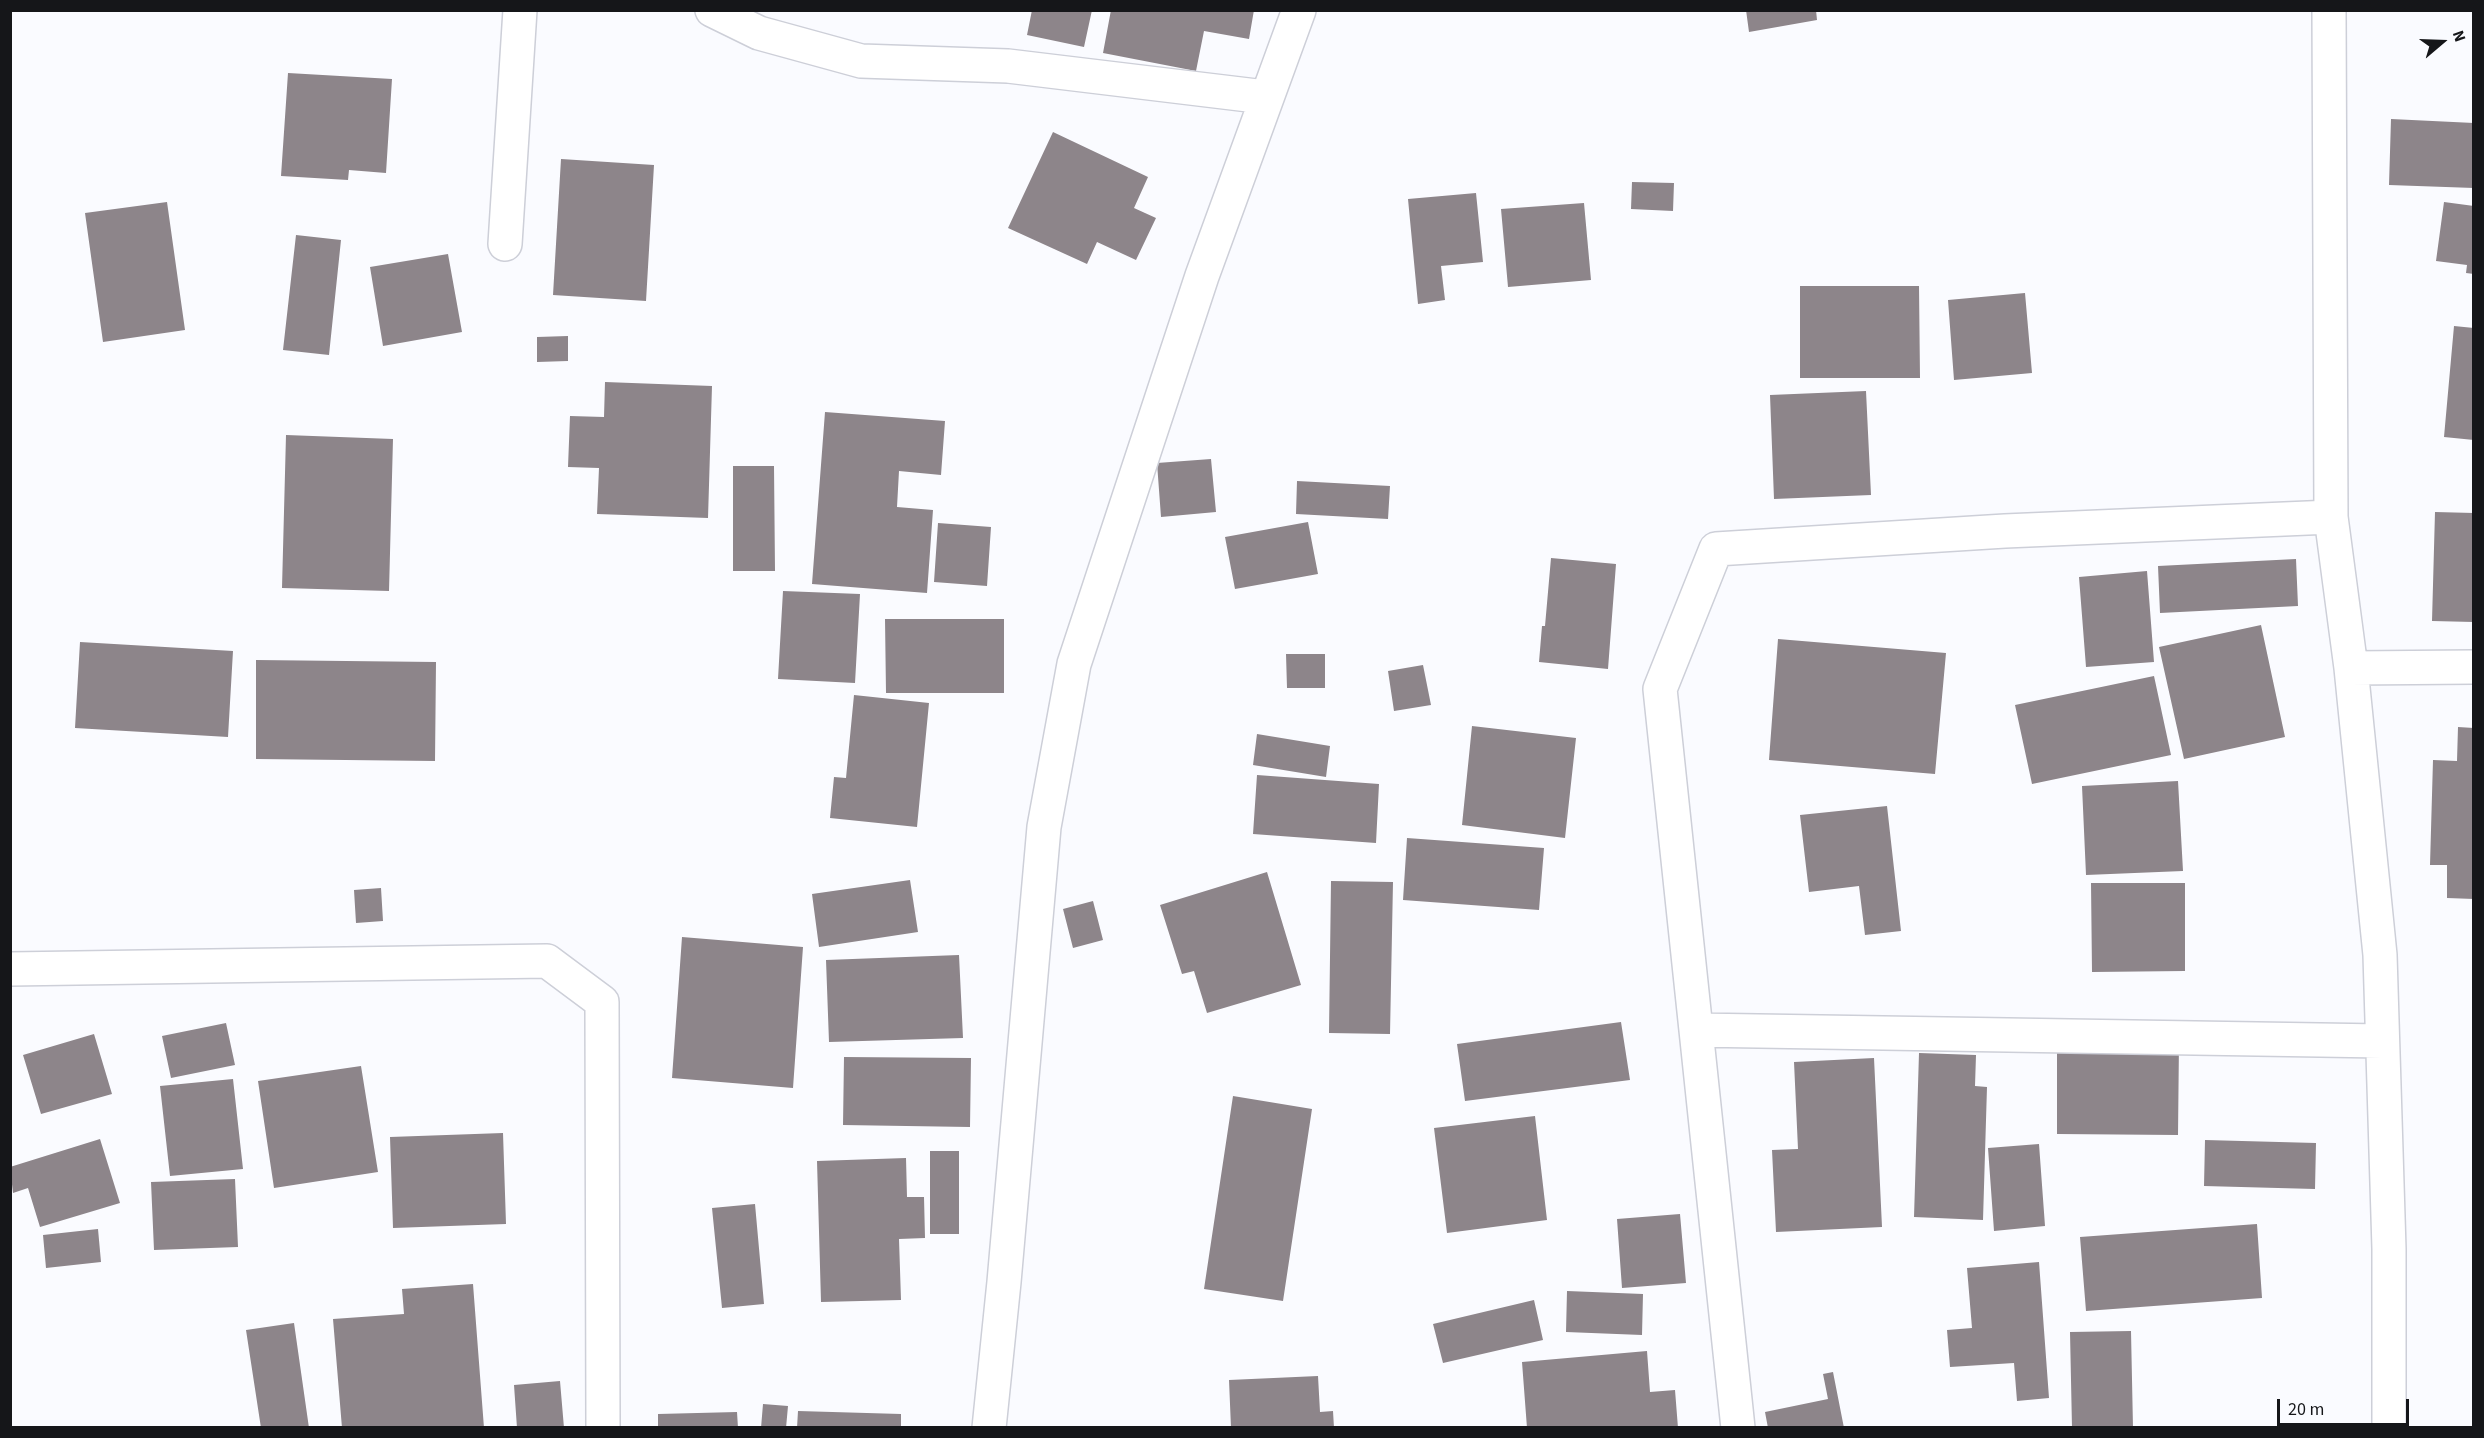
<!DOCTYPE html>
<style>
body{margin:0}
#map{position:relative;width:2484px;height:1438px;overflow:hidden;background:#fafbff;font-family:"Source Sans 3",sans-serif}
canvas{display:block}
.frame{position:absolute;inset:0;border:12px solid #151619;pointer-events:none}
.north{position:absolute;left:2412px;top:12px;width:60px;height:60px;-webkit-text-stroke:4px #fafbff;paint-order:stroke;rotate:71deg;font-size:16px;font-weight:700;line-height:24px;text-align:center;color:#151619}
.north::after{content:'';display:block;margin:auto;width:21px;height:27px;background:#151619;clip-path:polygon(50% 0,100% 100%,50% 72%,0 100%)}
.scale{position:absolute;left:2277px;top:1399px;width:132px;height:27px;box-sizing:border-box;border:3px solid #151619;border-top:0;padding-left:8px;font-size:18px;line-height:21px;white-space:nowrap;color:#151619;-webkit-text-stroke:4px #fafbff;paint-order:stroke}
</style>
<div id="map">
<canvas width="2484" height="1438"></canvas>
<div class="frame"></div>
<div class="north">N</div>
<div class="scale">20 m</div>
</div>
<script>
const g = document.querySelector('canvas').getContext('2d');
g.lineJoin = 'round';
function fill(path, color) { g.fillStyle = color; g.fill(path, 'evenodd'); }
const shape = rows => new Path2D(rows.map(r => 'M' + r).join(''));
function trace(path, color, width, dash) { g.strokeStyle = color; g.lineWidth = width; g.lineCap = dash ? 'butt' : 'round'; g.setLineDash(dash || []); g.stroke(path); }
fill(shape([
 [1032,10,1092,10,1084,47,1027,35],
 [1111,10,1254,10,1249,39,1204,31,1196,71,1103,53],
 [1746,10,1816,10,1817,20,1749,32],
 [288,73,392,79,386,173,349,170,348,180,281,176],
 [2391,119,2474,123,2474,188,2389,185],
 [1053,132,1148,177,1134,208,1156,218,1136,260,1097,242,1087,264,1008,228],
 [561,159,654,165,646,301,553,295],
 [1632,182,1674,183,1673,211,1631,209],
 [1476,193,1483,262,1441,266,1445,300,1418,304,1408,199],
 [167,202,185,330,103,342,85,213],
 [2444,202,2474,206,2474,274,2466,273,2467,265,2436,261],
 [1584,203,1591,280,1508,287,1501,209],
 [296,235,341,240,329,355,283,350],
 [448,254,462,332,383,346,370,267],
 [1800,286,1919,286,1920,378,1800,378],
 [2025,293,2032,373,1954,380,1948,300],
 [2454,326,2474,328,2474,440,2444,437],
 [568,336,568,361,537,362,537,337],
 [605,382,712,386,708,518,597,514,599,468,568,467,570,416,604,417],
 [1866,391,1871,495,1774,499,1770,395],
 [825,412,945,421,941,475,899,471,897,507,933,510,927,593,812,584],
 [286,435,393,439,389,591,282,588],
 [1211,459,1216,512,1161,517,1157,463],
 [733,466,774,466,775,571,733,571],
 [1297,481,1390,486,1388,519,1296,514],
 [2435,512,2474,513,2474,622,2432,621],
 [1308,522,1318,574,1235,589,1225,537],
 [938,523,991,527,987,586,934,582],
 [1551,558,1616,564,1608,669,1539,662,1542,626,1545,626],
 [2296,559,2298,606,2160,613,2158,566],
 [2147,571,2154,662,2086,667,2079,577],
 [783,591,860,594,855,683,778,679],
 [885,619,1004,619,1004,693,886,693],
 [2261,625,2285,737,2184,759,2159,647],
 [1778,639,1946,653,1935,774,1769,760],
 [80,642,233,651,228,737,75,728],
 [1286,654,1325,654,1325,688,1287,688],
 [256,660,436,662,435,761,256,759],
 [1423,665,1431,705,1394,711,1388,671],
 [2154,676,2171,755,2032,784,2015,705],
 [854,695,929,703,917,827,830,818,834,777,846,778],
 [1472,726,1576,738,1565,838,1462,825],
 [2458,727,2474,728,2474,899,2447,898,2447,865,2430,865,2433,760,2457,761],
 [1257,734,1330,746,1326,777,1253,765],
 [1257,775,1379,784,1376,843,1253,834],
 [2178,781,2183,871,2086,875,2082,786],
 [1887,806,1901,931,1865,935,1859,886,1809,892,1800,815],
 [1407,838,1544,848,1539,910,1403,900],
 [1267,872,1301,985,1207,1013,1194,971,1182,974,1160,905],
 [910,880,918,932,819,947,812,894],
 [1331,881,1393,882,1390,1034,1329,1033],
 [2091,883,2185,883,2185,971,2092,972],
 [381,888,383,921,356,923,354,890],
 [1093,901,1103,940,1073,948,1063,909],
 [682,937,803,947,793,1088,672,1078],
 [959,955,963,1038,829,1042,826,960],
 [1621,1022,1630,1080,1465,1101,1457,1044],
 [226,1023,235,1065,171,1078,162,1036],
 [94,1034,112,1094,41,1114,23,1055],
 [2057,1040,2179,1041,2178,1135,2057,1134],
 [1919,1053,1976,1055,1975,1086,1987,1087,1983,1220,1914,1217],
 [844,1057,971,1058,970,1127,843,1125],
 [1874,1058,1882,1227,1776,1232,1772,1150,1798,1149,1794,1062],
 [361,1066,378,1172,274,1188,258,1081],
 [233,1079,243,1169,170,1176,160,1086],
 [1233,1096,1312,1109,1283,1301,1204,1289],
 [1535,1116,1547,1220,1447,1233,1434,1128],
 [503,1133,506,1224,393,1228,390,1137],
 [100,1139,120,1203,40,1227,28,1188,13,1193,10,1167],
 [2205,1140,2316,1143,2315,1189,2204,1186],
 [2039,1144,2045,1226,1994,1231,1988,1148],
 [930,1151,959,1151,959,1234,930,1234],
 [906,1158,907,1197,924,1197,925,1238,899,1239,901,1300,821,1302,817,1161],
 [235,1179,238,1247,154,1250,151,1182],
 [755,1204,764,1304,722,1308,712,1208],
 [1680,1214,1686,1283,1622,1288,1617,1219],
 [2257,1224,2262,1298,2086,1311,2080,1237],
 [98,1229,101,1262,46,1268,43,1235],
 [2039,1262,2049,1398,2017,1401,2014,1363,1950,1367,1947,1330,1972,1328,1967,1268],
 [473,1284,484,1428,342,1428,333,1319,404,1314,402,1289],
 [1567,1291,1643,1294,1642,1335,1566,1332],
 [1534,1300,1543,1340,1443,1363,1433,1324],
 [294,1323,309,1428,261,1428,246,1330],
 [2131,1331,2133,1428,2072,1428,2070,1332],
 [1647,1351,1650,1392,1675,1390,1678,1428,1527,1428,1522,1362],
 [1833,1372,1844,1428,1768,1428,1765,1412,1828,1399,1823,1374],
 [1318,1376,1320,1412,1333,1411,1334,1428,1231,1428,1229,1380],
 [560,1381,564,1428,517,1428,514,1385],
 [763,1404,788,1406,786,1428,761,1428],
 [798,1411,901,1414,901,1428,797,1428],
 [737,1412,738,1428,658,1428,658,1414]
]), '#8d858a');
const minor = shape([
 [712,10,759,33,861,61,1008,66,1265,97],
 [2329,10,2331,517,2351,668,2380,955,2389,1249,2389,1428],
 [505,244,520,10],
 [2351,668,2474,667],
 [10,969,547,961,602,1002,603,1428],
 [1696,1030,2382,1041],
 [989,1428,1004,1282,1044,827,1074,664,1202,276,1299,10],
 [1738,1428,1660,689,1716,549,2005,531,2331,517]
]);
trace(minor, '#cdcfd8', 36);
trace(minor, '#fff', 33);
</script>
